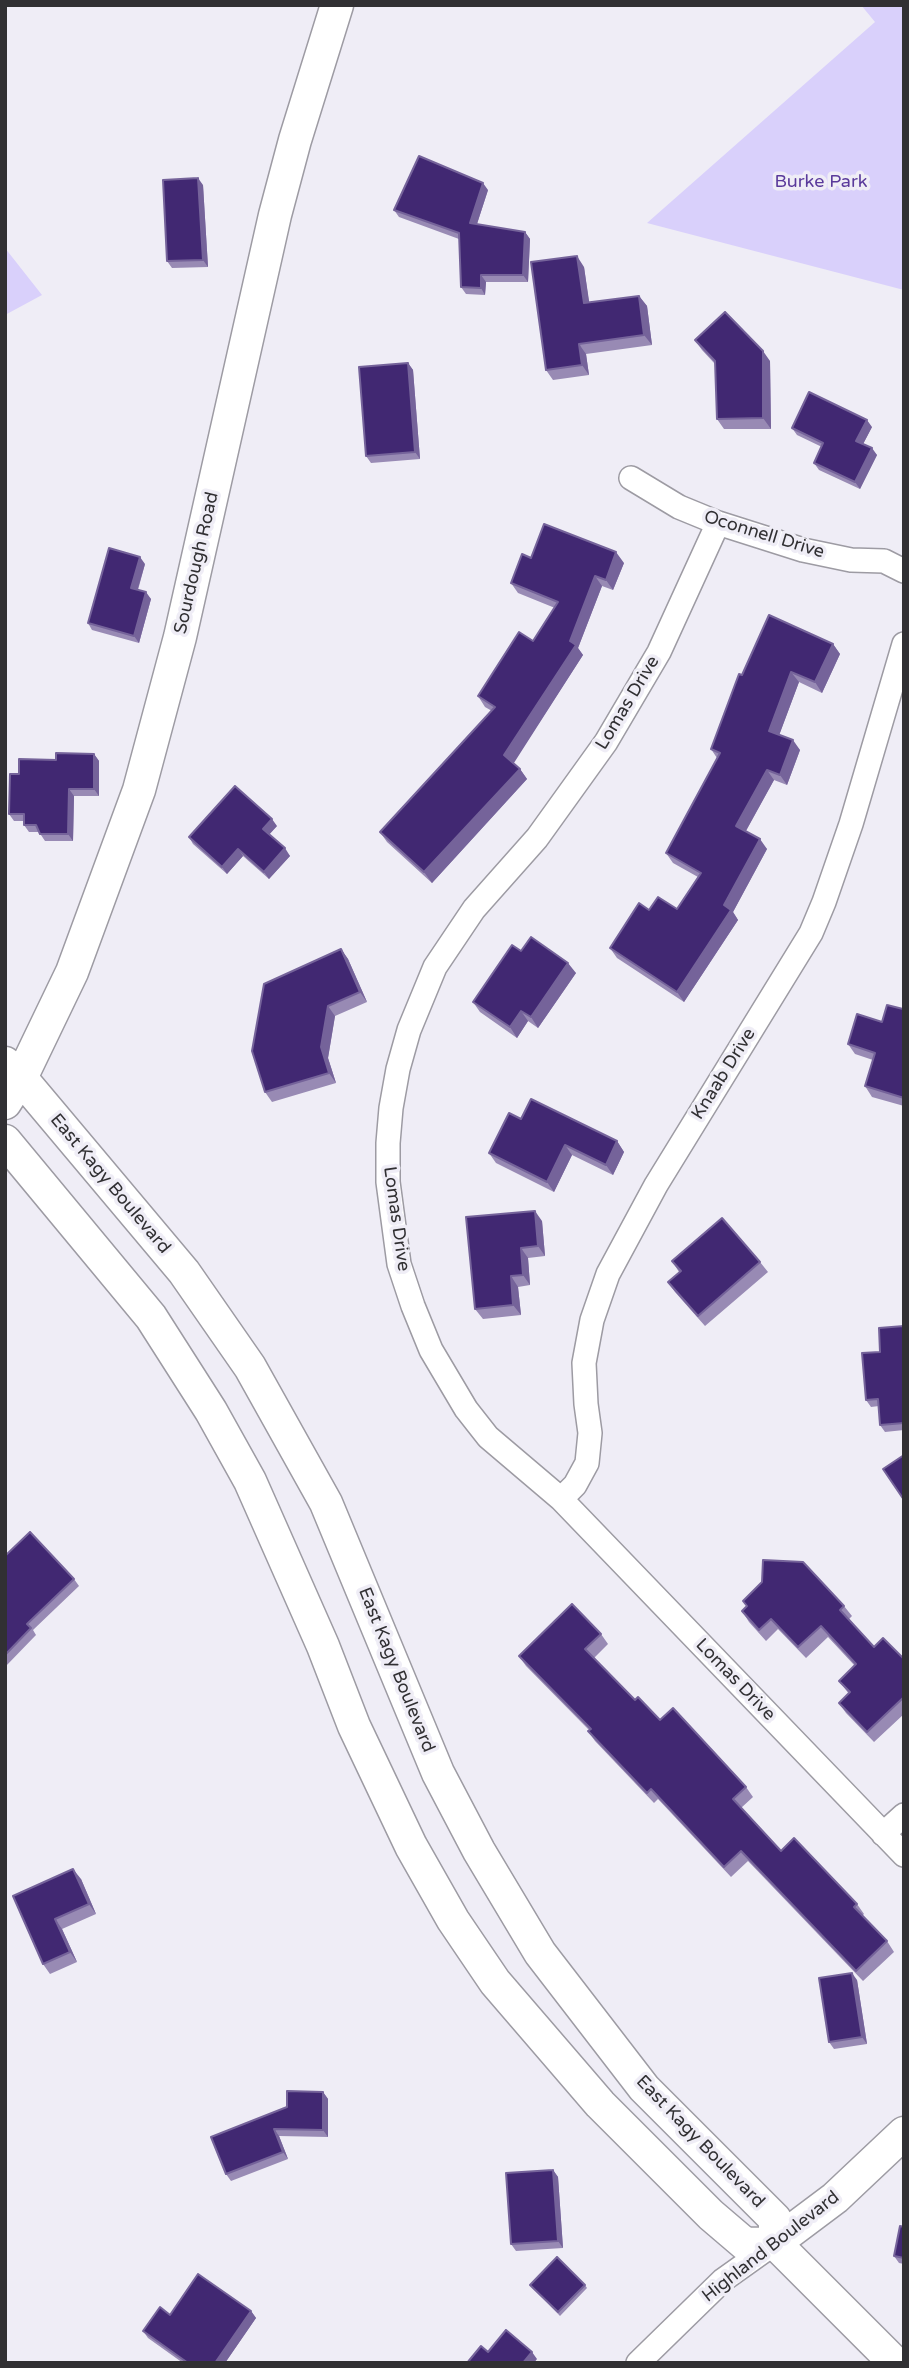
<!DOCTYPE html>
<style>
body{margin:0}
#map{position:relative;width:909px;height:2368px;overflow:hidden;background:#efedf6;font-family:"Varela Round",sans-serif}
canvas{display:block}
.frame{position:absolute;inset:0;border:7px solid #313033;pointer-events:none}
</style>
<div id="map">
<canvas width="909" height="2368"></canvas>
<div class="frame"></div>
</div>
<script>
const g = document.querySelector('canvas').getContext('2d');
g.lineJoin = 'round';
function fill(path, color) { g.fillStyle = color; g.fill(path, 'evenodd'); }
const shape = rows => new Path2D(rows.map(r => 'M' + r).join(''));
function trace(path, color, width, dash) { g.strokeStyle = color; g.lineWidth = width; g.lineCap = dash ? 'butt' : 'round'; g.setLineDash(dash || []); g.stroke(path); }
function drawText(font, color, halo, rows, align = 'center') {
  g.font = font + ' "Varela Round",sans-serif'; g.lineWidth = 7; g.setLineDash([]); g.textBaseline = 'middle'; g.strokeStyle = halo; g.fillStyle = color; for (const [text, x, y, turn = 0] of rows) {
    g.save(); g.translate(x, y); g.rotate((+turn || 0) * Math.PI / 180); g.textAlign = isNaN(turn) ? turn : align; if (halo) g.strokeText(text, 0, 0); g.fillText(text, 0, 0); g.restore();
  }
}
fill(shape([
 [861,5,904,5,904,290,647,223,875,22],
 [5,248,42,295,5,315]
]), '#d9d0fb');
const street = shape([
 [631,478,679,507,718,523,803,550,851,560,884,561,904,571],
 [718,523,659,652,606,742,537,838,474,909,435,967,409,1030,398,1069,391,1108,388,1143,388,1182,399,1264,413,1306,431,1350,466,1409,488,1437,561,1499,904,1855],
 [561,1499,575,1485,587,1463,590,1433,586,1404,584,1363,592,1320,608,1274,656,1185,811,933,824,902,851,824,904,644],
 [883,1834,904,1815],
 [638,2363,723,2280,775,2243]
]);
const secondary = shape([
 [5,1063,21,1078,184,1272,250,1367,326,1503,438,1773,479,1851,540,1953,644,2088,775,2219,775,2243],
 [5,1103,21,1078,72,972,139,790,180,637,275,215,295,140,337,5],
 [5,1141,151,1317,211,1411,250,1481,323,1646,354,1726,411,1846,453,1920,495,1982,600,2104,711,2215,745,2244,775,2243],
 [775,2243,835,2198,904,2133],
 [775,2243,895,2363]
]);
trace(street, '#9d9ba3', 26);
trace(secondary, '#9d9ba3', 35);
trace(street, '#fff', 23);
trace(secondary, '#fff', 32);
fill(shape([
 [203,185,208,267,172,268,167,261],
 [488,190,477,224,525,232,530,239,528,282,486,282,485,295,466,294,461,287,459,239,399,217,394,210],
 [584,267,589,303,639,296,647,306,652,345,586,354,589,375,553,380,546,370],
 [695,340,770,361,771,429,724,429,717,419,715,364,702,350],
 [408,363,413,370,420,459,371,463,366,456],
 [872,427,863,444,877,455,860,489,819,470,814,463,822,447,797,435,792,428],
 [531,558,624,563,613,590,602,586,578,648,583,655,513,763,520,769,527,779,432,883,387,842,380,832,492,711,485,707,478,696,533,641,555,608,518,593,511,583],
 [145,564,138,590,151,599,139,643,92,630,88,623],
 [833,644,840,654,822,693,799,682,779,735,800,750,787,785,774,780,746,831,767,849,733,912,738,920,684,1002,617,958,610,948,649,910,677,909,698,877,673,863,666,853,717,758,711,749,742,675],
 [94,754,99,761,99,796,74,796,73,841,45,841,39,832,29,832,24,825,24,821,14,821,9,814,56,760],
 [277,826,269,834,290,856,269,879,243,856,227,874,193,844,189,837],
 [341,949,348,959,367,1002,335,1016,328,1058,336,1083,272,1102,265,1092],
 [521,951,576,973,538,1028,528,1021,517,1038,480,1012,473,1002],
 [904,1006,904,1106,872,1097,865,1086,873,1060,855,1054,848,1044,903,1009],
 [521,1119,617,1141,624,1152,613,1175,572,1155,554,1192,496,1163,489,1153],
 [466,1217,542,1221,545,1256,528,1258,530,1285,518,1287,521,1315,483,1319,475,1309],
 [672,1261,760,1262,768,1272,705,1326,675,1292,668,1282,679,1272],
 [904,1326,904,1430,885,1432,880,1425,879,1406,871,1407,866,1400,880,1352],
 [5,1556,74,1579,79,1586,33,1630,36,1635,5,1667],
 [743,1601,844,1606,852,1616,849,1619,874,1647,904,1659,904,1714,874,1742,846,1713,839,1703,849,1694,839,1681,855,1666,828,1637,806,1658,778,1629,766,1641,749,1622,742,1611,747,1607],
 [601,1634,608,1644,594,1658,635,1700,746,1787,753,1797,741,1808,781,1851,857,1904,864,1914,862,1916,887,1941,894,1952,863,1981,748,1861,731,1877,658,1799,654,1803,595,1741,588,1731,589,1730,526,1666,519,1656],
 [81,1879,96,1914,62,1929,77,1962,50,1974,43,1964,13,1896],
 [857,1980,867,2044,834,2049,829,2042],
 [323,2092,328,2099,328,2137,279,2136,288,2159,231,2181,226,2174,287,2107],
 [553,2170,558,2177,563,2248,516,2251,511,2244],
 [904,2227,904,2264,899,2263,894,2256],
 [530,2285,585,2285,587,2288,560,2316],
 [251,2311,256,2318,225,2363,183,2363,148,2338,143,2331,170,2315]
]), '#988ab4');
fill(shape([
 [198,178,203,185,208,267,203,260],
 [483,183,488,190,475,230,470,223],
 [525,232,530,239,528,282,523,275],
 [577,256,584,267,591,314,584,303],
 [481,275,486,282,485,295,481,288],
 [639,296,647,306,652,345,644,335],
 [579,344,586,354,589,375,582,365],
 [763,351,770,361,771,429,763,418],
 [408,363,413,370,420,459,415,452],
 [867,420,872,427,861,448,856,441],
 [872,448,877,455,860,489,855,482],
 [616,552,624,563,613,590,606,580],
 [140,557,145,564,136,595,131,588],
 [595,576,602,586,578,648,583,655,512,766,504,755,570,641],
 [146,592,151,599,139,643,134,636],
 [833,644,840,654,822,693,815,682],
 [791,672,799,682,777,741,769,731],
 [793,740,800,750,787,785,780,775],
 [94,754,99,761,99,796,94,789],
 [520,769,527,779,432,883,424,872],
 [767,770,774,780,743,836,736,826],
 [69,789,74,796,73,841,68,834],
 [272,819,277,826,268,836,263,829],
 [760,839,767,849,733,912,738,920,684,1002,677,992],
 [285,848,290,856,269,879,264,872],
 [238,849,243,856,227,874,222,867],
 [341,949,348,959,367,1002,360,992],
 [568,963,576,973,538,1028,531,1017],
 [328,1006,335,1016,328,1058,336,1083,329,1073,321,1047],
 [521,1011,528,1021,517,1038,510,1027],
 [617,1141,624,1152,613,1175,606,1165],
 [565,1145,572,1155,554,1192,547,1182],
 [535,1211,542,1221,545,1256,538,1246],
 [521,1248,528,1258,530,1285,523,1275],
 [511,1276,518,1287,521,1315,513,1305],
 [73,1869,81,1879,96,1914,89,1904],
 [55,1919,62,1929,77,1962,70,1952],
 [852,1973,857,1980,867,2044,862,2037],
 [323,2092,328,2099,328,2137,323,2130],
 [274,2129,279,2136,288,2159,283,2152],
 [553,2170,558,2177,563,2248,558,2241],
 [251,2311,256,2318,225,2363,215,2363],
 [532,2352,537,2359,534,2363,523,2363]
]), '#75639a');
const building = shape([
 [419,156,483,183,470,223,525,232,523,275,481,275,481,288,461,287,459,233,394,210,419,156],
 [198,178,203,260,167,261,163,180,198,178],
 [577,256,584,303,639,296,644,335,579,344,582,365,546,370,531,262,577,256],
 [725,312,763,351,763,418,717,419,715,361,695,340,725,312],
 [408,363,415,452,366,456,359,367,408,363],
 [809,392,867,420,856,441,872,448,855,482,814,463,823,443,792,428,809,392],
 [544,524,616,552,606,580,595,576,570,641,576,645,504,755,520,769,424,872,380,832,495,707,478,696,519,632,533,641,558,602,511,583,522,554,531,558,544,524],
 [109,548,140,557,131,588,146,592,134,636,88,623,109,548],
 [769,615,833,644,815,682,791,672,769,731,793,740,780,775,767,770,736,826,760,839,724,905,731,910,677,992,610,948,639,903,649,910,658,897,677,909,701,873,666,853,720,753,711,749,739,674,742,675,769,615],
 [56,753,94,754,94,789,69,789,68,834,40,834,36,825,24,825,24,814,9,814,10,774,19,774,19,759,56,760,56,753],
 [235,786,272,819,263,829,285,848,264,872,238,849,222,867,189,837,235,786],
 [531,937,568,963,531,1017,521,1011,510,1027,473,1002,512,945,521,951,531,937],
 [341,949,360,992,328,1006,321,1047,329,1073,265,1092,252,1051,264,984,341,949],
 [887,1005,903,1009,904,1006,904,1098,865,1086,875,1053,848,1044,857,1014,882,1022,887,1005],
 [531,1099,617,1141,606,1165,565,1145,547,1182,489,1153,509,1113,521,1119,531,1099],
 [535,1211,538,1246,521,1248,523,1275,511,1276,513,1305,475,1309,466,1217,535,1211],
 [722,1218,760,1262,698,1316,668,1282,681,1271,672,1261,722,1218],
 [904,1326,904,1423,880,1425,878,1399,866,1400,862,1353,880,1352,879,1328,904,1326],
 [904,1455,904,1500,883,1469,904,1455],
 [30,1532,74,1579,27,1624,31,1628,5,1655,5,1556,30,1532],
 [763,1560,803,1562,844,1606,840,1610,874,1647,883,1638,904,1659,904,1697,867,1732,839,1703,850,1692,839,1681,856,1664,821,1626,798,1647,771,1619,759,1630,742,1611,747,1606,743,1601,762,1582,763,1560],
 [572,1604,601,1634,585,1649,635,1700,638,1697,660,1720,673,1708,746,1787,733,1799,781,1851,794,1838,857,1904,854,1907,887,1941,856,1971,741,1851,724,1867,651,1789,647,1793,588,1731,591,1729,519,1656,572,1604],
 [73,1869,89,1904,55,1919,70,1952,43,1964,13,1896,73,1869],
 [852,1973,862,2037,829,2042,819,1978,852,1973],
 [287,2091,323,2092,323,2130,274,2129,283,2152,226,2174,211,2137,287,2107,287,2091],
 [553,2170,558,2241,511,2244,506,2173,553,2170],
 [900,2226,904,2227,904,2258,894,2256,900,2226],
 [557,2257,585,2285,558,2312,530,2285,557,2257],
 [198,2274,251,2311,215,2363,188,2363,143,2331,160,2307,170,2315,198,2274],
 [506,2330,532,2352,523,2363,467,2363,481,2346,488,2352,506,2330]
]);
fill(building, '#412872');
trace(building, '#75639a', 2);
drawText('18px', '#5a3a9b', '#efedf6', [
 ["Burke Park",821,182]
]);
drawText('18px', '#313033', '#efedf6', [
 ["Oconnell Drive",764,535,17],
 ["Sourdough Road",197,563,-77],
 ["Lomas Drive",628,703,-59],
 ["Knaab Drive",724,1074,-58],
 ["East Kagy Boulevard",110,1184,50],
 ["Lomas Drive",396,1219,82],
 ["East Kagy Boulevard",396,1670,68],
 ["Lomas Drive",735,1680,46],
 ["East Kagy Boulevard",700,2142,46],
 ["Highland Boulevard",771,2247,-38]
]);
</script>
